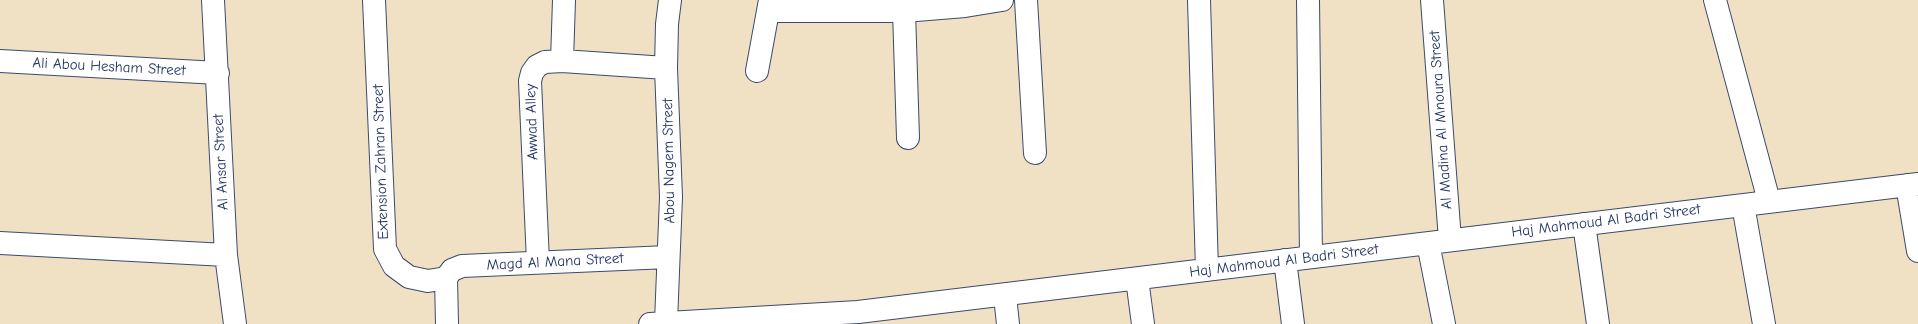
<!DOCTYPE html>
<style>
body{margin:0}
canvas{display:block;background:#f1e1c4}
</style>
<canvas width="1918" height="324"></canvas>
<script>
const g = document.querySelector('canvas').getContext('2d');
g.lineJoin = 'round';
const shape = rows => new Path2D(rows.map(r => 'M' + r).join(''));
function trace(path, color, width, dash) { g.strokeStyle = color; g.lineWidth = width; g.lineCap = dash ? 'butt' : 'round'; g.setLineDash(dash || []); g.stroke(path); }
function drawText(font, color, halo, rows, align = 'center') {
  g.font = font + ' "Comic Neue",sans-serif'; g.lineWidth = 4; g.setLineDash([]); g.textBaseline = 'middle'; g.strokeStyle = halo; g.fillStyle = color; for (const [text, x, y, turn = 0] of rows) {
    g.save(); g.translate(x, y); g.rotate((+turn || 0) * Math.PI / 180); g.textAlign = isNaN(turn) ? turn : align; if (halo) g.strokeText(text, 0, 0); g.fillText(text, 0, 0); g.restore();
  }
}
const street = shape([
 [213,0,226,255,235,324],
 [374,0,385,249,394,266,409,277,428,281,446,278],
 [1026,0,1035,153],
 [1199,0,1207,270],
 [1308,0,1311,257],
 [1432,0,1450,240],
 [1715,0,1769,201],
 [768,11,904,11,965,6,1002,0],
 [904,11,908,138],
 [0,61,218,73],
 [562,61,564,0],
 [757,71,770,0],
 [1907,185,1918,251],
 [1743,205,1764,324],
 [1584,224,1598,324],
 [0,243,226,255],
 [1428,243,1444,324],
 [1285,260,1293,324],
 [538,262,530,81,532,73,537,66,545,62,562,61,666,68],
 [446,278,452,270,462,266,668,257],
 [446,278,447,324],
 [1137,279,1143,324],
 [1005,296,1008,324],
 [666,322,671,197,666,68,667,24,670,0],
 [650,324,858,312,1918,184]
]);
trace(street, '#3b4a6d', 24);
trace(street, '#fff', 22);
drawText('15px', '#1b2f5e', '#fff', [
 ["Ali Abou Hesham Street",109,67,3],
 ["Al Madina Al Mnoura Street",1441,120,-94],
 ["Awwad Alley",532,122,-92],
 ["Abou Nagem Street",669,161,-91],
 ["Al Ansar Street",221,162,-93],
 ["Extension Zahran Street",381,162,-92],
 ["Haj Mahmoud Al Badri Street",1606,221,-7],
 ["Haj Mahmoud Al Badri Street",1284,261,-7],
 ["Magd Al Mana Street",555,262,-3]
]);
</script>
